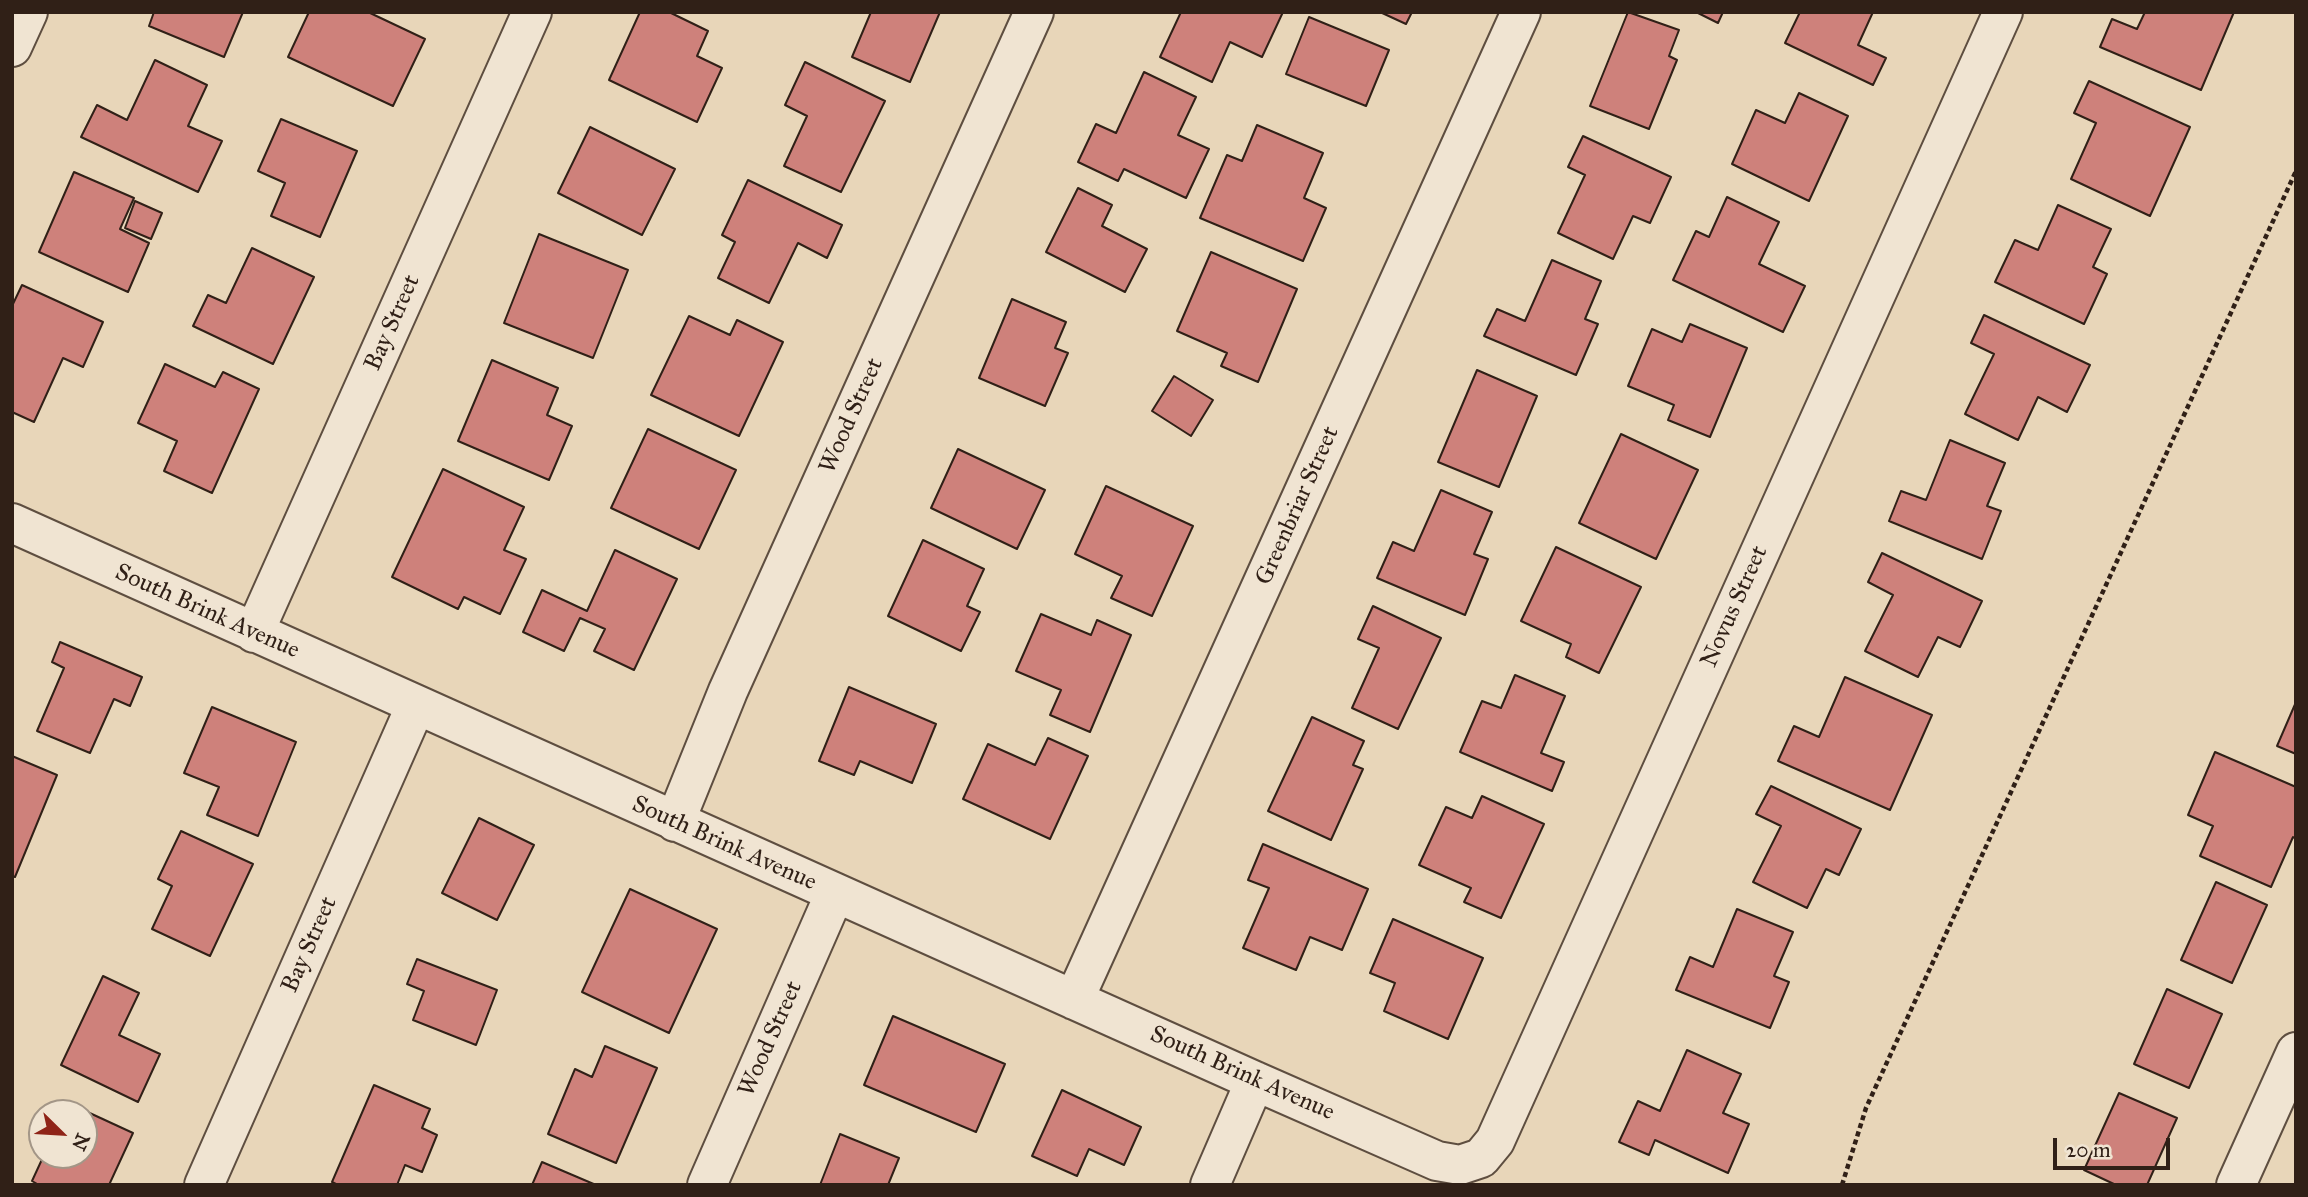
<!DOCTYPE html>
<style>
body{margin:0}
#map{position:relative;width:2308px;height:1197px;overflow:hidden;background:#e8d6b9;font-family:"IM FELL Great Primer",serif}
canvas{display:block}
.frame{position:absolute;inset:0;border:14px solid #302017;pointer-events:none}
.north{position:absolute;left:28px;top:1099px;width:70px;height:70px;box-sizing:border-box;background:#f0e4d2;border:2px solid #a39687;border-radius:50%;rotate:114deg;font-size:19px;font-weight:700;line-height:28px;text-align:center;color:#302017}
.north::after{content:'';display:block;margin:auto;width:24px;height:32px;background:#8f2418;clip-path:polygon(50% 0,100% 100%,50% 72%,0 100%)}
.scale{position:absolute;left:2053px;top:1138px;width:117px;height:32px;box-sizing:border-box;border:4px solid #302017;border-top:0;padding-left:9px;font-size:21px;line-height:24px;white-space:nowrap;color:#302017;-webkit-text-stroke:5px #f0e4d2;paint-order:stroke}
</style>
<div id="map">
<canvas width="2308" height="1197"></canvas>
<div class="frame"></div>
<div class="north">N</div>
<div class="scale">20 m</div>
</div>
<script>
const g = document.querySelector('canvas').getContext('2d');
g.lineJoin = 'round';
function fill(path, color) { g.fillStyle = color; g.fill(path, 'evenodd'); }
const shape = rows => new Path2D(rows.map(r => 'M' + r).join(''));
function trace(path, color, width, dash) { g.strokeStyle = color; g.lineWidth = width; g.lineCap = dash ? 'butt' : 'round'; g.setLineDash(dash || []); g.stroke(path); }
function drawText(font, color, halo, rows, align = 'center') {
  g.font = font + ' "IM FELL Great Primer",serif'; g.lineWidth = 5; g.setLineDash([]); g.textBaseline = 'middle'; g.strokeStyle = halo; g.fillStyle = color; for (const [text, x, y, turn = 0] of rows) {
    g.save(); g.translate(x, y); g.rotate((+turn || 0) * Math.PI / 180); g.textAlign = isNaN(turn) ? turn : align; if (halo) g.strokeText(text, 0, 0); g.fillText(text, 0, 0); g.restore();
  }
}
const building = shape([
 [154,12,243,12,224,57,149,26,154,12],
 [309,12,368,12,425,39,393,106,288,57,309,12],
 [640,12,669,12,708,31,697,56,722,68,697,122,609,80,640,12],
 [871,12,940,12,910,82,852,57,871,12],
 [1181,12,1283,12,1262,57,1230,42,1212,82,1160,57,1181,12],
 [1380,12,1412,12,1406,24,1380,12],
 [1628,12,1679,30,1669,56,1677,60,1649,129,1590,106,1628,12],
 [1696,12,1723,12,1718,23,1696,12],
 [1800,12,1873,12,1858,45,1886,58,1873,85,1785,43,1800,12],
 [2145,12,2234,12,2201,90,2100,47,2112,19,2137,29,2145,12],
 [1309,17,1389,50,1366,106,1286,74,1309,17],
 [155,60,207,85,188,126,222,141,198,192,81,137,97,105,127,120,155,60],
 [805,62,885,101,841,192,784,166,807,116,785,105,805,62],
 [1144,72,1196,97,1178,135,1209,149,1186,198,1124,169,1118,181,1078,162,1096,124,1116,133,1144,72],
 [2089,81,2190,127,2150,216,2071,179,2096,123,2074,113,2089,81],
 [1799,93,1848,116,1809,201,1732,164,1756,110,1785,123,1799,93],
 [281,119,357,151,320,237,271,216,285,183,258,171,281,119],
 [1257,125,1323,153,1304,198,1326,208,1303,261,1200,218,1227,155,1242,161,1257,125],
 [590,127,675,169,642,235,558,193,590,127],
 [1583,136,1671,177,1650,223,1633,216,1613,259,1558,233,1585,175,1568,167,1583,136],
 [74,172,134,198,120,229,149,243,128,292,39,252,74,172],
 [748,180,842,225,827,258,798,243,769,303,718,278,735,242,722,235,748,180],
 [1078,188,1112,205,1102,226,1147,249,1125,292,1046,252,1078,188],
 [1727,197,1779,222,1759,264,1805,286,1783,332,1673,280,1696,231,1709,237,1727,197],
 [135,201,162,213,151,239,125,228,135,201],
 [2058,205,2111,229,2093,267,2107,274,2084,324,1995,282,2015,240,2038,250,2058,205],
 [539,234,628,270,593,358,504,323,539,234],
 [252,248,314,277,273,364,193,326,208,295,226,303,252,248],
 [1211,252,1297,289,1258,382,1221,366,1227,353,1177,331,1211,252],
 [1552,260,1601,281,1585,319,1598,324,1576,375,1484,336,1497,309,1525,321,1552,260],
 [22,285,103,322,83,367,63,358,34,422,12,412,12,306,22,285],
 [1012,299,1066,322,1055,348,1068,353,1045,406,979,378,1012,299],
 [1984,315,2090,365,2067,412,2038,397,2018,440,1965,414,1994,354,1971,343,1984,315],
 [689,316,730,335,737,320,783,342,739,436,651,395,689,316],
 [1690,324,1747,348,1710,437,1668,420,1674,405,1628,386,1652,329,1682,342,1690,324],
 [492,360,558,388,547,415,572,426,549,480,458,441,492,360],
 [165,364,215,387,223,372,259,389,212,493,164,471,177,441,138,423,165,364],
 [1477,370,1537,396,1499,487,1438,462,1477,370],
 [1174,376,1213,400,1191,436,1152,411,1174,376],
 [648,429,736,470,699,549,611,508,648,429],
 [1621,434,1698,470,1656,559,1579,523,1621,434],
 [1950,440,2005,463,1987,506,2001,511,1982,559,1889,521,1901,491,1926,500,1950,440],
 [958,449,1045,490,1017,549,931,508,958,449],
 [443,469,524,507,504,550,526,559,500,614,464,597,458,609,392,577,443,469],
 [1106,486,1193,526,1152,616,1111,598,1122,576,1075,554,1106,486],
 [1441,490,1492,512,1474,554,1488,559,1465,615,1377,578,1393,542,1414,551,1441,490],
 [923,540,984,569,967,606,980,612,961,651,888,616,923,540],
 [1556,547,1641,587,1599,673,1566,657,1571,644,1521,621,1556,547],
 [615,550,677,579,634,670,594,651,605,629,580,618,564,651,523,632,542,590,587,611,615,550],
 [1882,553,1982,601,1960,647,1938,637,1918,677,1865,651,1893,595,1868,582,1882,553],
 [1373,606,1441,638,1398,729,1352,708,1379,648,1358,639,1373,606],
 [1041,614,1091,635,1097,620,1131,635,1090,732,1050,715,1061,690,1016,671,1041,614],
 [60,642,142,677,130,706,114,699,90,753,37,731,64,668,52,662,60,642],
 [1515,675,1565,696,1541,753,1564,762,1552,791,1460,752,1482,701,1501,708,1515,675],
 [1845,677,1932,715,1890,810,1778,761,1794,726,1819,737,1845,677],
 [849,687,936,724,912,783,860,761,854,775,819,761,849,687],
 [2296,702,2296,754,2277,746,2296,702],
 [212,707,296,742,258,836,207,815,219,787,184,773,212,707],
 [1312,717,1364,741,1353,765,1363,769,1331,840,1268,811,1312,717],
 [1048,738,1088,756,1050,839,963,799,988,744,1035,765,1048,738],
 [2215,752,2296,787,2296,839,2293,837,2271,887,2200,856,2213,826,2188,815,2215,752],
 [12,756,57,775,15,877,12,876,12,756],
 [1771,786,1861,829,1839,875,1826,869,1807,908,1753,882,1781,826,1756,814,1771,786],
 [1482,796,1544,824,1501,918,1464,902,1471,888,1419,865,1446,807,1472,818,1482,796],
 [479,818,534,845,497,920,442,893,479,818],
 [181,831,253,864,210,956,152,929,172,886,158,879,181,831],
 [1263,844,1368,889,1342,950,1310,937,1296,970,1243,948,1269,888,1248,880,1263,844],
 [2216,882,2267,905,2232,983,2181,960,2216,882],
 [630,889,717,929,669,1033,582,992,630,889],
 [1737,909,1793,932,1774,976,1789,982,1770,1028,1676,990,1690,957,1713,967,1737,909],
 [1393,919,1483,958,1448,1039,1384,1011,1395,983,1370,973,1393,919],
 [417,959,497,990,476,1045,413,1020,424,991,407,984,417,959],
 [103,976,139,993,119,1035,160,1054,138,1102,61,1065,103,976],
 [2167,989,2222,1014,2189,1088,2134,1064,2167,989],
 [893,1016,1005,1064,976,1132,864,1085,893,1016],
 [605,1046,657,1068,616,1163,548,1134,575,1069,592,1077,605,1046],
 [1687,1050,1741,1074,1723,1113,1749,1124,1728,1173,1655,1140,1649,1155,1619,1142,1638,1101,1660,1111,1687,1050],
 [374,1085,430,1109,422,1128,437,1135,422,1172,405,1165,397,1185,338,1185,332,1182,374,1085],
 [1062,1090,1141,1127,1124,1165,1089,1149,1077,1176,1032,1156,1062,1090],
 [2119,1093,2177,1118,2147,1185,2116,1185,2084,1170,2119,1093],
 [68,1103,133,1133,109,1185,39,1185,32,1181,44,1155,84,1155,84,1113,63,1113,68,1103],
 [840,1134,899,1158,888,1185,820,1185,840,1134],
 [542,1162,596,1185,532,1185,542,1162]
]);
fill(building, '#ce817b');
trace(building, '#302017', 2);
const minor = shape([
 [12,47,28,12],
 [12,523,1255,1081,1437,1161,1460,1165,1481,1158,1495,1141,2003,12],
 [254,633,532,12],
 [675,822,728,691,1034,12],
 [1074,1000,1521,12],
 [204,1185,416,705],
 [707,1185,835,893],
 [1210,1185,1255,1081],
 [2236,1185,2296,1052]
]);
trace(minor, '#5e4e40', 42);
trace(shape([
 [1842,1185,1866,1108,2296,171]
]), '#302017', 4.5, [5, 3.5]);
trace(minor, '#f0e4d2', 38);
drawText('24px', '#302017', '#f0e4d2', [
 ["Bay Street",393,323,-66],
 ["Wood Street",852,416,-66],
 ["Greenbriar Street",1298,506,-66],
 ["Novus Street",1735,607,-66],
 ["South Brink Avenue",207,612,24],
 ["South Brink Avenue",724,844,24],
 ["Bay Street",310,945,-66],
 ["Wood Street",771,1039,-66],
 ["South Brink Avenue",1242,1074,24]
]);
</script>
